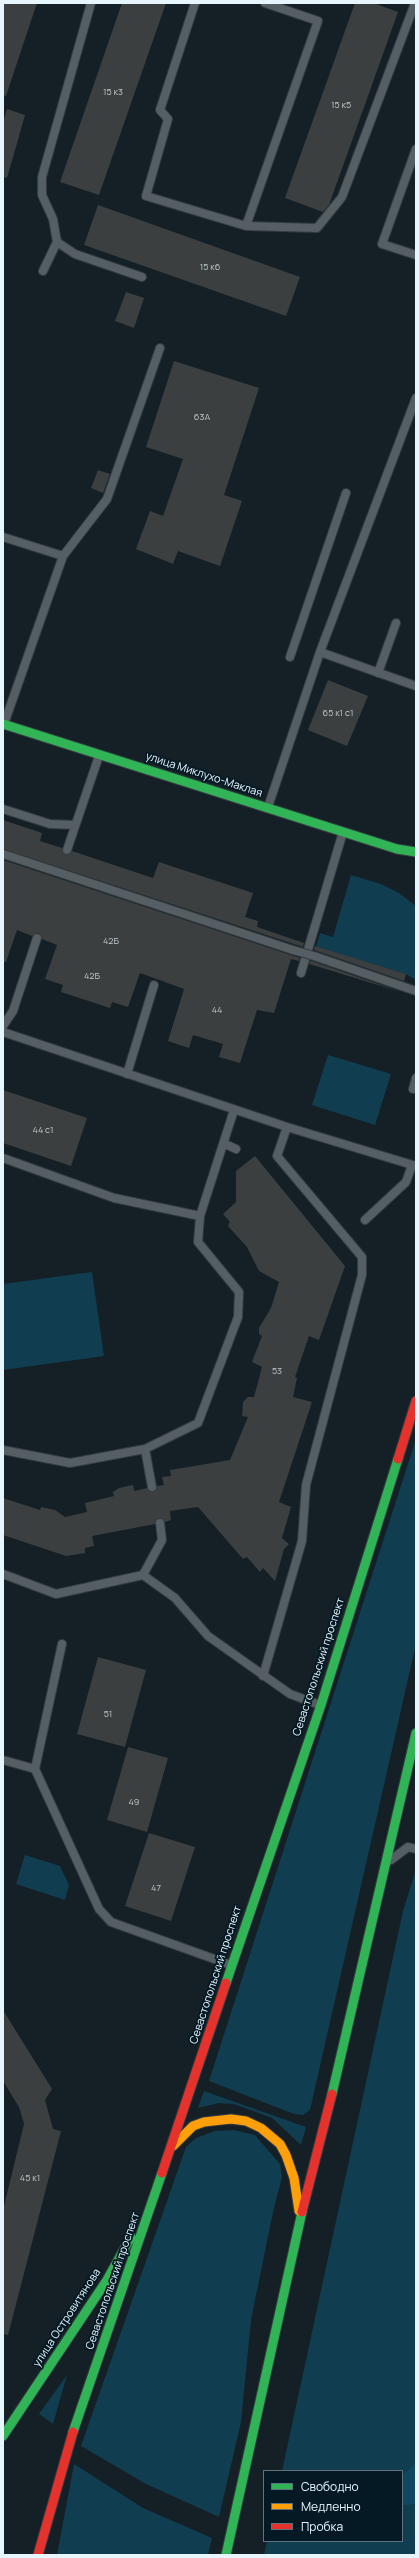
<!DOCTYPE html>
<meta charset="utf-8">
<style>
body{margin:0}
#map{position:relative;width:419px;height:2558px;overflow:hidden;background:#142026;font-family:Manrope,sans-serif}
canvas{display:block}
.frame{position:absolute;inset:0;border:4px solid #e7f5fd;pointer-events:none}
.legend{position:absolute;left:263px;top:2470px;width:140px;height:72px;box-sizing:border-box;background:#041924;border:1px solid #5f717b;margin:0;padding:5px 7px;list-style:none;font-size:12px;color:#e7f5fd}
.legend li{display:flex;align-items:center;gap:8px;height:20px}
.legend b{width:20px;border:1px solid #5f717b}
</style>
<div id="map">
<canvas width="419" height="2558"></canvas>
<div class="frame"></div>
<ul class="legend">
<li><b style="height:5px;background:#30b455"></b>Свободно</li>
<li><b style="height:5px;background:#ff9f0a"></b>Медленно</li>
<li><b style="height:5px;background:#e5322d"></b>Пробка</li>
</ul>
</div>
<script>
const g = document.querySelector('canvas').getContext('2d');
g.lineJoin = 'round';
function fill(path, color) { g.fillStyle = color; g.fill(path, 'evenodd'); }
const shape = rows => new Path2D(rows.map(r => 'M' + r).join(''));
function trace(path, color, width, dash) { g.strokeStyle = color; g.lineWidth = width; g.lineCap = dash ? 'butt' : 'round'; g.setLineDash(dash || []); g.stroke(path); }
function drawText(font, color, halo, rows, align = 'center') {
  g.font = font + ' Manrope,sans-serif'; g.lineWidth = 3.5; g.setLineDash([]); g.textBaseline = 'middle'; g.strokeStyle = halo; g.fillStyle = color; for (const [text, x, y, turn = 0] of rows) {
    g.save(); g.translate(x, y); g.rotate((+turn || 0) * Math.PI / 180); g.textAlign = isNaN(turn) ? turn : align; if (halo) g.strokeText(text, 0, 0); g.fillText(text, 0, 0); g.restore();
  }
}
fill(shape([
 [351,875,381,884,399,893,416,906,416,980,406,974,316,947,320,933,333,937],
 [328,1055,391,1074,375,1125,312,1105],
 [92,1272,104,1356,3,1370,3,1284],
 [416,1439,416,1644,310,2110,303,2115,294,2114,209,2081],
 [25,1855,60,1866,69,1885,65,1900,16,1884],
 [416,1870,416,2462,402,2476,402,2471,282,2471,403,1911],
 [204,2091,306,2127,301,2145,272,2118,234,2104,219,2103,198,2108],
 [234,2130,255,2135,280,2164,282,2177,273,2212,251,2320,241,2422,219,2517,146,2484,81,2446,186,2147,196,2138,215,2131],
 [67,2375,53,2424,39,2414],
 [74,2464,143,2508,212,2538,208,2555,57,2555],
 [416,2504,416,2555,264,2555,267,2541,402,2541,402,2506]
]), '#113d50');
fill(shape([
 [416,2462,416,2504,402,2506,402,2476]
]), '#104861');
fill(shape([
 [3,3,37,3,6,96,3,95],
 [122,3,166,3,99,195,60,182],
 [355,3,373,3,398,12,329,205,323,212,285,198],
 [7,109,25,115,7,178,3,177,3,122],
 [98,205,300,277,286,316,84,245],
 [126,292,144,298,134,328,115,321],
 [174,361,259,388,224,495,242,501,220,566,178,551,173,564,136,549,150,511,163,516,183,459,146,447],
 [98,470,110,474,103,493,91,488],
 [328,680,368,696,347,746,308,730],
 [3,820,42,833,40,841,62,848,66,855,72,851,153,878,159,862,253,893,245,917,258,921,257,927,304,943,303,947,3,849],
 [3,860,300,958,299,961,291,959,274,1013,257,1010,240,1063,219,1057,223,1044,193,1035,189,1048,168,1041,184,989,140,973,128,1007,112,1002,110,1008,61,992,63,985,45,979,57,945,42,939,38,933,32,936,17,930,6,962,3,962],
 [315,946,406,974,404,981,314,950],
 [310,961,312,961,401,992,309,964],
 [3,1090,87,1118,71,1166,3,1143],
 [255,1156,345,1266,319,1340,309,1336,295,1377,297,1378,293,1397,312,1402,279,1502,291,1507,282,1538,289,1544,284,1549,275,1581,263,1568,260,1572,247,1557,243,1559,198,1507,170,1511,171,1520,165,1522,159,1518,155,1524,92,1536,94,1546,85,1548,85,1553,66,1556,3,1535,3,1498,40,1510,41,1507,55,1510,65,1517,87,1512,85,1503,114,1496,113,1492,119,1488,133,1485,134,1491,147,1488,153,1492,157,1486,164,1485,162,1477,171,1476,170,1470,230,1460,248,1417,242,1416,243,1402,248,1397,254,1397,262,1367,252,1362,262,1336,259,1334,259,1328,271,1308,279,1282,259,1271,247,1247,228,1226,230,1222,223,1214,236,1202,236,1171],
 [98,1657,146,1670,125,1747,77,1734],
 [128,1747,168,1758,147,1832,107,1820],
 [149,1833,195,1847,171,1921,125,1906],
 [3,2010,52,2089,45,2100,53,2129,61,2131,8,2335,3,2334,3,2210,24,2124,19,2107,3,2081]
]), '#3c3f3f');
const lane = shape([
 [91,3,42,177,42,195,53,219,57,242,75,254,142,277],
 [195,3,160,110,168,119,146,196,246,226,317,228,342,197,415,3],
 [416,149,382,244,416,255],
 [246,226,318,21,265,3],
 [43,271,57,242],
 [3,537,63,556,4,724],
 [63,556,107,499,160,348],
 [320,652,416,686],
 [290,657,346,493],
 [378,673,396,623],
 [268,807,320,652,416,398],
 [3,809,50,824,75,825],
 [67,850,99,756],
 [3,854,293,950],
 [314,956,416,991],
 [301,973,343,832],
 [3,1026,13,1011,37,938],
 [3,1032,287,1127,416,1166],
 [127,1074,154,985],
 [413,1089,416,1078],
 [225,1144,236,1149],
 [3,1158,114,1198,200,1216],
 [365,1220,406,1182,412,1165],
 [145,1449,198,1423,238,1317,239,1292,198,1242,200,1216,234,1110],
 [3,1450,70,1463,145,1449,152,1487],
 [3,1574,56,1594,143,1575,175,1598,208,1636,290,1694,320,1705],
 [143,1575,162,1540,160,1523],
 [263,1676,302,1541,306,1485,362,1275,362,1257,277,1156,287,1127],
 [3,1760,35,1769,99,1909,111,1922,231,1965],
 [35,1769,62,1644],
 [391,1860,408,1847,416,1849]
]);
const fast = shape([
 [3,724,397,849,416,852],
 [226,1983,321,1705,398,1459],
 [332,2094,416,1733],
 [73,2432,162,2173],
 [3,2436,107,2280,131,2237],
 [226,2555,302,2212]
]);
const slow = shape([
 [173,2146,193,2126,204,2122,231,2119,246,2121,261,2128,280,2144,286,2155,294,2178,299,2211]
]);
const jam = shape([
 [398,1459,416,1401],
 [162,2173,226,1983],
 [302,2212,332,2094],
 [38,2555,73,2432]
]);
trace(lane, '#343c42', 10);
trace(fast, '#343c42', 11);
trace(slow, '#343c42', 11);
trace(jam, '#343c42', 11);
trace(lane, '#555e63', 8);
trace(fast, '#30b455', 9);
trace(slow, '#ff9f0a', 9);
trace(jam, '#e5322d', 9);
const laneBridge = shape([
 [293,950,314,956]
]);
trace(laneBridge, '#343c42', 10, []);
trace(laneBridge, '#555e63', 8);
drawText('9px', '#bcc8ce', null, [
 ["15 к3",113,92],
 ["15 к5",341,105],
 ["15 к6",210,267],
 ["63А",202,417],
 ["65 к1 с1",338,713],
 ["42Б",111,941],
 ["42Б",92,976],
 ["44",217,1010],
 ["44 с1",43,1130],
 ["53",277,1371],
 ["51",108,1714],
 ["49",134,1802],
 ["47",156,1888],
 ["45 к1",30,2178]
]);
drawText('11px', '#e7f5fd', '#041924', [
 ["улица Миклухо-Маклая",204,775,18],
 ["Севастопольский проспект",319,1667,-72],
 ["Севастопольский проспект",216,1975,-72],
 ["Севастопольский проспект",113,2281,-71],
 ["улица Островитянова",67,2318,-57]
]);
</script>
